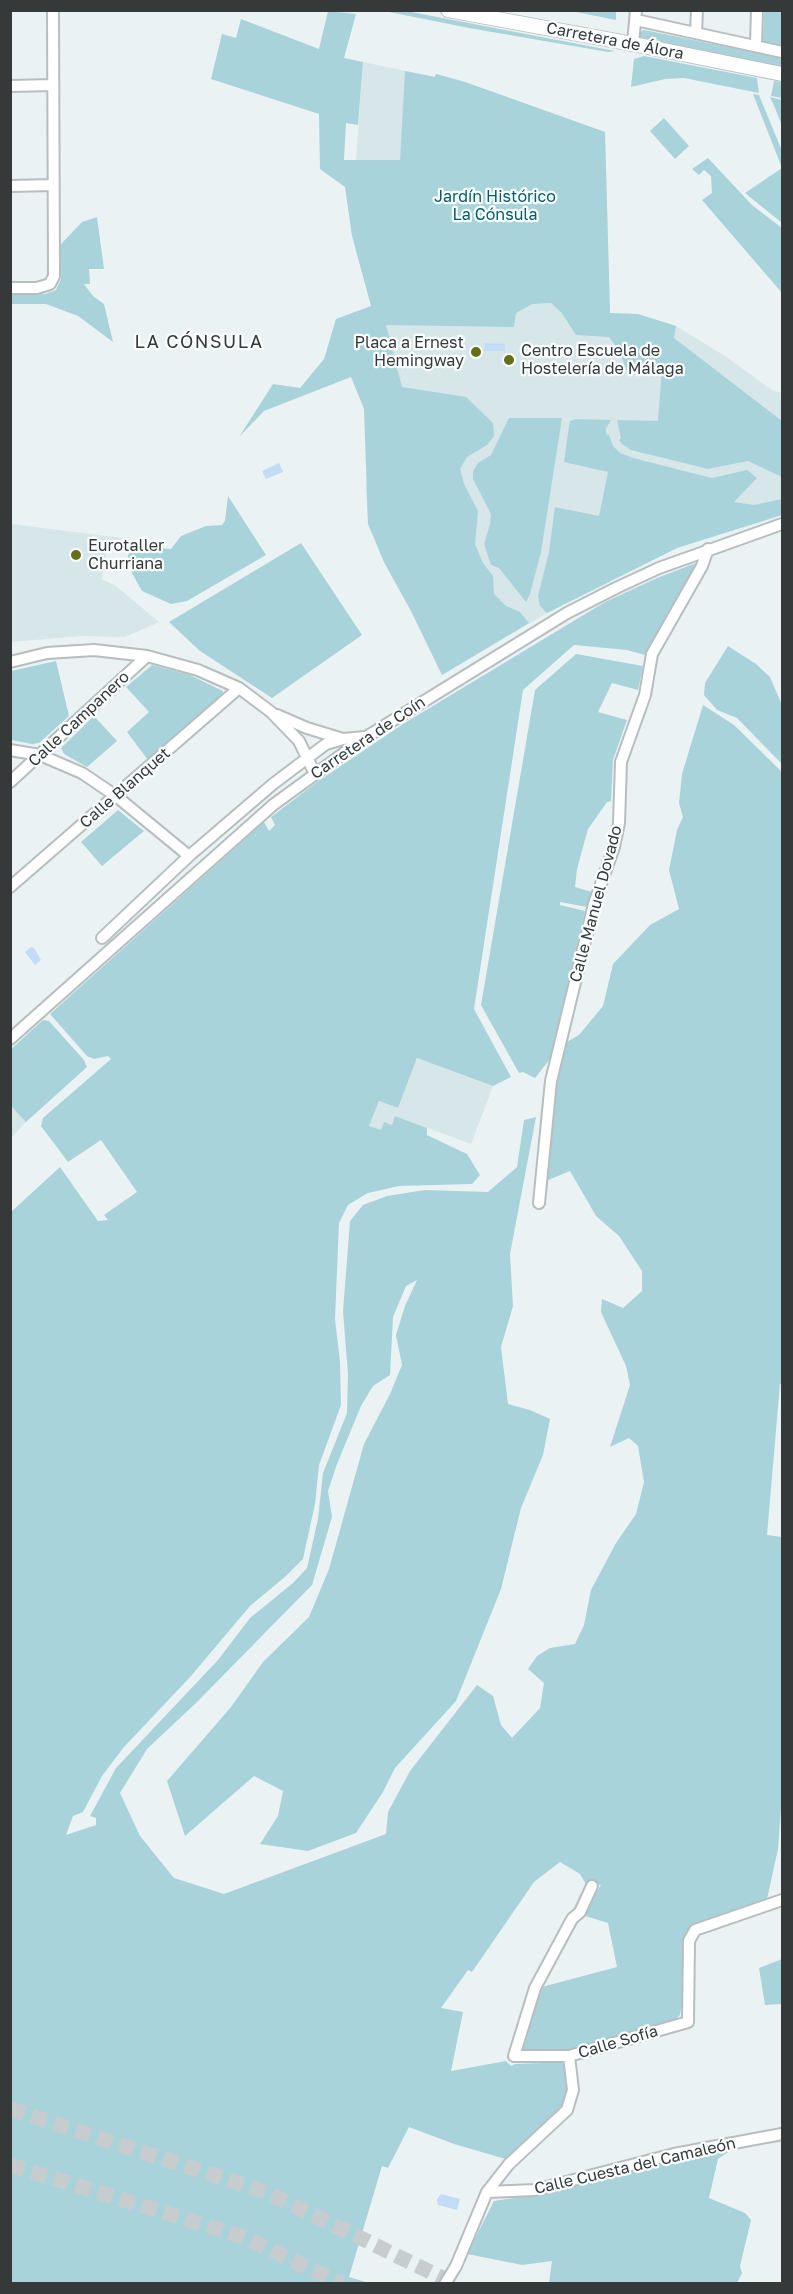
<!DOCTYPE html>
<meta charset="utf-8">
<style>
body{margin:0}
#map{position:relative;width:793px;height:2294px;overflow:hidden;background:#ebf2f3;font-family:"Golos Text",sans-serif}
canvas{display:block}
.frame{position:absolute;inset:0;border:12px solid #36393a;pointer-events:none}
</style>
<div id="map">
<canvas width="793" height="2294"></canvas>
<div class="frame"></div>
</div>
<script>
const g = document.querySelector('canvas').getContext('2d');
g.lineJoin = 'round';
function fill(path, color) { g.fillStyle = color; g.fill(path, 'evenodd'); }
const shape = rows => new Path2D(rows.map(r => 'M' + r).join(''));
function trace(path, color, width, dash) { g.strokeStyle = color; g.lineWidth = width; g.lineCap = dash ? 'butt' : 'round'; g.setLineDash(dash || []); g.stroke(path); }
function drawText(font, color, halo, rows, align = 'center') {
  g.font = font + ' "Golos Text",sans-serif'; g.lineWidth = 4.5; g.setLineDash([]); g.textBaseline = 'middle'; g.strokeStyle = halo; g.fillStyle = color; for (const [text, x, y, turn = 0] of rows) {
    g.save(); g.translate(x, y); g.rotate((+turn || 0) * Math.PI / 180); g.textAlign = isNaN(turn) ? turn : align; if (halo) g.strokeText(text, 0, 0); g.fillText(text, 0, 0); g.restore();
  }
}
fill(shape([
 [363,62,435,77,436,74,465,82,605,132,610,313,638,314,676,326,728,358,772,390,782,393,782,515,677,548,547,613,442,675,411,611,384,562,368,524,366,490,386,325,356,200,356,160],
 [11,524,122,538,117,548,107,547,102,579,116,586,159,622,125,637,81,636,11,642],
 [417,1058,493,1086,471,1144,395,1116,392,1125,381,1131,369,1126,379,1101,398,1108],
 [11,1106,26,1122,11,1138]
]), '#d7e6e9');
fill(shape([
 [328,11,356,14,344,58,363,62,358,125,346,123,344,160,400,160,405,71,435,77,436,74,465,82,605,132,610,313,638,314,676,326,674,338,782,421,782,477,748,461,708,469,631,450,622,444,619,440,621,438,617,420,658,421,662,369,626,370,620,352,609,337,576,335,561,312,551,303,532,304,516,313,514,327,386,325,402,387,466,397,493,423,494,436,487,445,467,457,460,469,464,484,478,511,475,544,483,563,493,576,494,594,506,606,520,612,529,623,442,675,411,611,384,562,368,524,364,409,351,377,264,411,239,437,273,384,300,388,324,359,336,319,371,306,352,236,345,187,320,169,319,114,211,79,222,34,236,38,241,19,319,49],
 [384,11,406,11,615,51,608,52,469,28],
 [571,11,616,11,616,20],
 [764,11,782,11,782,46,763,42],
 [644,30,782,58,781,67,640,41,638,37,638,33],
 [644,56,757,78,759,93,684,78,665,79,631,87,634,59],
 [774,81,782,82,782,98,771,96],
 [753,94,759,95,782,151,782,223,745,193,782,168],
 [770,97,782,100,782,126,775,108],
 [664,118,689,146,675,159,650,131],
 [708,158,752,205,782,228,782,293,702,200,712,193,711,176,704,170,699,175,692,169],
 [97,217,104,269,89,269,90,284,84,284,93,296,104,304,113,342,78,316,46,304,11,304,11,295,45,294,56,290,61,279,61,244,82,222],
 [509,418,562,418,541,552,530,594,526,602,499,568,491,565,484,544,490,524,491,514,473,479,473,471,478,463,491,455],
 [576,419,611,420,606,428,606,434,609,435,613,446,620,453,633,458,712,478,747,470,757,478,734,502,754,505,782,499,782,515,677,548,547,613,540,606,538,596,549,552,555,507,599,516,608,472,564,462,569,426,570,421],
 [228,496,266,555,187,601,171,604,142,591,132,573,128,556,131,546,171,549,181,536,206,526,222,525,225,521],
 [301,543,362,635,272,698,200,651,169,622],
 [696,563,699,565,658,630,645,655,627,650,574,645,523,690,474,1009,511,1077,493,1086,417,1058,398,1108,379,1101,369,1126,381,1130,384,1122,392,1125,395,1116,427,1128,427,1135,467,1154,480,1175,472,1184,399,1186,368,1193,348,1205,339,1223,335,1319,340,1362,341,1405,319,1465,315,1504,303,1559,286,1576,250,1606,191,1676,124,1747,102,1776,83,1812,73,1816,66,1835,96,1825,96,1818,90,1816,116,1768,218,1660,250,1618,293,1583,307,1568,318,1519,323,1473,347,1413,348,1374,343,1311,350,1221,363,1205,387,1196,425,1190,488,1192,517,1167,524,1120,536,1117,510,1254,513,1306,501,1347,508,1404,530,1410,550,1419,543,1455,521,1508,501,1589,456,1701,395,1768,383,1792,356,1833,308,1851,260,1844,278,1816,283,1791,254,1776,185,1836,167,1781,231,1707,263,1662,309,1617,329,1569,364,1444,390,1394,402,1365,396,1335,405,1306,417,1280,406,1286,393,1317,390,1375,373,1386,361,1406,337,1464,328,1491,332,1517,312,1585,196,1703,147,1749,120,1793,140,1836,174,1878,224,1894,386,1834,388,1812,410,1771,477,1685,493,1696,501,1725,512,1738,540,1708,544,1683,528,1669,537,1656,550,1648,575,1644,584,1625,591,1590,616,1543,636,1514,644,1482,638,1446,629,1438,610,1447,630,1385,626,1366,601,1312,602,1299,623,1308,642,1291,642,1271,619,1236,596,1216,570,1171,546,1181,552,1112,565,1043,579,1035,603,1006,613,964,650,925,679,909,669,870,677,830,683,817,679,803,682,774,703,705,734,725,782,772,782,1383,780,1384,767,1535,782,1537,782,1795,778,1849,767,1899,696,1924,685,1936,682,2004,680,2015,671,2023,635,2031,576,2049,522,2051,538,1988,617,1967,608,1923,582,1915,601,1885,591,1883,587,1886,580,1874,560,1862,534,1882,472,1972,468,1970,441,2008,463,2012,451,2071,506,2061,511,2066,515,2064,567,2062,568,2087,565,2104,509,2160,454,2144,409,2127,388,2168,382,2166,349,2277,369,2283,11,2284,11,1212,60,1167,98,1221,108,1220,104,1215,137,1192,101,1140,68,1162,41,1126,43,1118,111,1059,108,1056,94,1059,87,1056,50,1014,264,822,269,831,275,825,271,817,317,782,403,724,605,602,657,578],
 [728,646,756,664,770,677,782,705,782,764,737,718,717,710,704,695,705,683],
 [576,654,643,666,638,690,612,683,598,712,627,720,613,760,611,801,607,802,588,829,577,869,575,887,592,892,587,907,560,902,560,905,585,911,550,1059,535,1078,523,1072,519,1073,481,1005,535,690],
 [56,661,69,716,39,743,32,744,11,740,11,671],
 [152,665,190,675,223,691,222,695,148,760,127,732,149,712,126,687],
 [94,716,117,741,87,767,64,754,61,748],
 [118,810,144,831,102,866,81,842],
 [43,1020,49,1021,84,1060,87,1067,26,1122,11,1106,11,1049],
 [782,1959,782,2004,765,2005,759,1968],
 [734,2148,718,2159,709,2198,745,2213,751,2220,740,2266,742,2273,737,2283,549,2283,552,2261,522,2265,467,2254,494,2201,559,2191,623,2172]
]), '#a9d3db');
fill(shape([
 [485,343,505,344,505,351,484,351],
 [279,463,283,472,266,479,262,471],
 [31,947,34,948,41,960,35,965,25,952],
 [441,2194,460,2199,457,2210,438,2205,437,2199]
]), '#c2dcf7');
trace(shape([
 [10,2109,266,2192,455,2284],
 [10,2165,244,2237,342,2284]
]), '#c7cdce', 15, [15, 8]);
const minor = shape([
 [636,20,782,52],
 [696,33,697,10],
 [633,44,636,10],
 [756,45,757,10],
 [10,86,53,85],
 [10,186,53,185],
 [10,288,37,288,50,284,54,276,53,10],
 [10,662,47,653,94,650,147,656,198,670,239,688,271,712,299,741,315,774],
 [277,715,307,728,343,739,365,737],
 [10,750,40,755,82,773,116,796,189,856],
 [10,782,147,656],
 [10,887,239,688],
 [102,938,189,856,273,784,326,744,343,739],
 [10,1039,273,805,366,737,567,613,616,588,659,568,782,524],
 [539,1203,551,1081,594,904,614,847,619,823,621,762,645,695,652,654,702,566,708,549],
 [592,1886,580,1912,572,1919,535,1988,514,2056,569,2056,688,2022,689,1941,695,1930,782,1900],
 [487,2192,535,2190,674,2154,782,2134],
 [445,2284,456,2266,487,2192,509,2164,567,2110,573,2090,569,2056]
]);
const major = shape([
 [448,10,633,44,782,74]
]);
trace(minor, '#b7bebf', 14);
trace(major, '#b7bebf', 16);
trace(minor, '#fff', 10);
trace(major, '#fff', 14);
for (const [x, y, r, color] of [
 [476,352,6,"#656f18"],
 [509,360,6,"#656f18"],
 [76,555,6,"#656f18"]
]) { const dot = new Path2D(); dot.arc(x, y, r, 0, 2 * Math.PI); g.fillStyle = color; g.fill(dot); trace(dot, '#fbfeff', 2); }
drawText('16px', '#36393a', '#fbfeff', [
 ["Carretera de Álora",615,41,11],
 ["Calle Campanero",79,719,-43],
 ["Carretera de Coín",368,738,-34],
 ["Calle Blanquet",125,788,-41],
 ["Calle Manuel Dovado",596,904,-75],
 ["Calle Sofía",618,2042,-16],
 ["Calle Cuesta del Camaleón",635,2166,-13]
]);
drawText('16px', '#005d6a', '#fbfeff', [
 ["Jardín Histórico",495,197],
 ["La Cónsula",495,215]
]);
drawText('16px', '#36393a', '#fbfeff', [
 ["Placa a Ernest",464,343,"right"],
 ["Hemingway",464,361,"right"],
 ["Centro Escuela de",521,351],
 ["Hostelería de Málaga",521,369],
 ["Eurotaller",88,546],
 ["Churriana",88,564]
], 'left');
g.letterSpacing = '1.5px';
drawText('18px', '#36393a', '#fbfeff', [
 ["LA CÓNSULA",199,342]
]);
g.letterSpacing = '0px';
</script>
